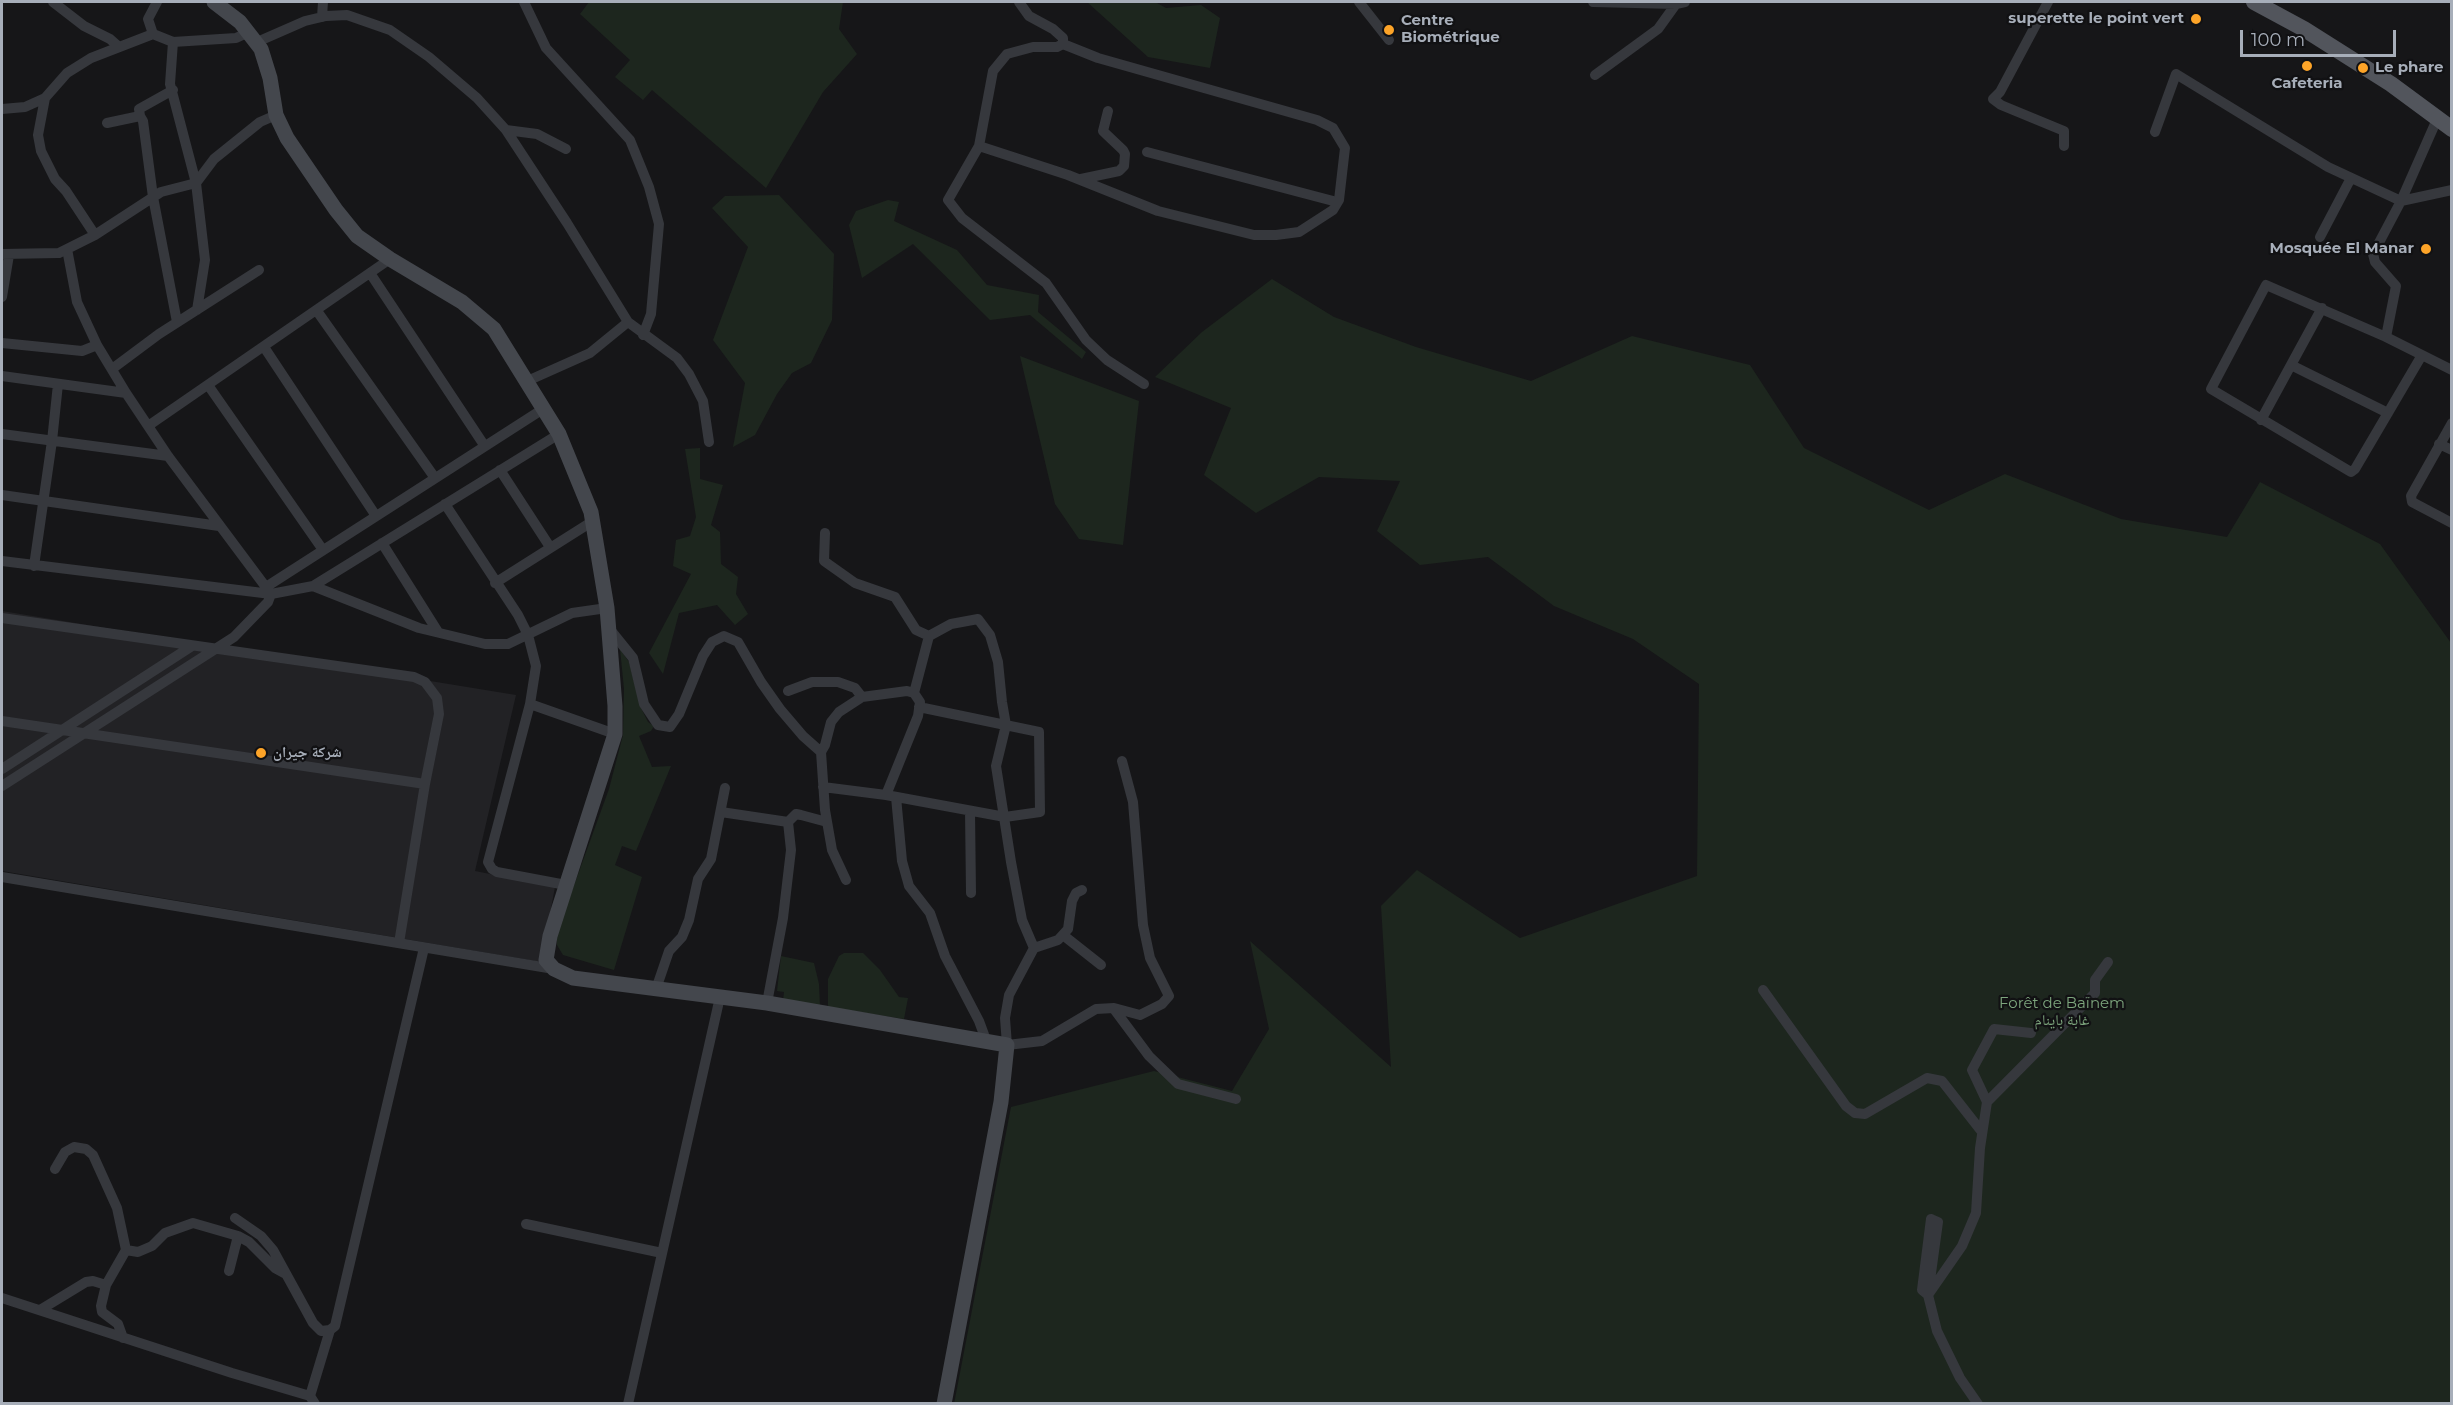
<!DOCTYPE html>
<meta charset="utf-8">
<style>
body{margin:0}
#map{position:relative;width:2453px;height:1405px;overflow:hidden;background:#161618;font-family:Montserrat,sans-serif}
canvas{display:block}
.frame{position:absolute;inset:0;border:3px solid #a7aeb9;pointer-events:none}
.scale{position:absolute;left:2240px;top:30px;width:156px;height:27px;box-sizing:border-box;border:3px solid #a7aeb9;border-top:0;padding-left:8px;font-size:18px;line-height:21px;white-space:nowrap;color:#a7aeb9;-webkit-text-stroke:4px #111113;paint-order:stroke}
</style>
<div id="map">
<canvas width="2453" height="1405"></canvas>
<div class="frame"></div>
<div class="scale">100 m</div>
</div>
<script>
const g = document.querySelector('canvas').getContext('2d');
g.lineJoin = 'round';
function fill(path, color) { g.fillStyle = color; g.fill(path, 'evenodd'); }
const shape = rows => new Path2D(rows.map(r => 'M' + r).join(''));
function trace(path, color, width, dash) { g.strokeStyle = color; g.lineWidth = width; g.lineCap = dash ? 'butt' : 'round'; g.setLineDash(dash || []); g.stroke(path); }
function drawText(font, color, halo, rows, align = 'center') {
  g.font = font + ' Montserrat,"Noto Naskh Arabic",sans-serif'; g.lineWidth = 4.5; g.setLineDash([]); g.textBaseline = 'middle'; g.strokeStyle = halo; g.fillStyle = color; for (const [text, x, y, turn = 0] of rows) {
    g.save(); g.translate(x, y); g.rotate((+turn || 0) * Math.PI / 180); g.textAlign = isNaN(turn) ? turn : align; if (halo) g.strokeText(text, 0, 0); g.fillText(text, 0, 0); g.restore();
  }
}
fill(shape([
 [2,611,516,695,475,871,555,887,541,962,2,871]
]), '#222225');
fill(shape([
 [589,2,843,2,839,29,857,54,823,92,766,188,652,90,643,100,615,77,630,60,580,14],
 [1087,2,1155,2,1166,8,1201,5,1220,18,1210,68,1148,57],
 [779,195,834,254,832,320,811,363,792,373,777,394,755,435,733,447,745,383,713,340,748,247,712,208,725,196],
 [888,200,899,202,894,221,957,250,987,285,1039,295,1038,312,1086,352,1082,359,1030,315,990,320,913,244,862,278,849,225,856,211],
 [1272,279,1334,317,1416,347,1531,381,1632,336,1750,365,1804,448,1929,510,2005,474,2121,519,2227,537,2260,482,2380,544,2451,643,2451,1403,954,1404,1011,1107,1154,1071,1232,1091,1269,1029,1250,941,1391,1067,1381,906,1417,870,1520,938,1697,876,1699,684,1633,639,1554,606,1488,557,1420,565,1377,531,1400,481,1319,477,1256,513,1204,475,1231,408,1155,377,1202,332],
 [1020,356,1139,401,1123,545,1079,539,1055,504],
 [700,448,700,479,723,485,711,525,720,532,721,564,738,577,736,594,748,614,735,625,717,605,679,613,663,674,649,653,691,574,673,566,676,540,690,536,696,517,685,449],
 [620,649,629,662,641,708,648,722,654,726,651,731,639,736,652,767,671,766,636,851,622,846,615,865,642,877,614,970,563,955,557,945,557,932,609,789,623,735,624,689],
 [844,953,863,953,880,970,899,997,908,998,904,1019,828,1007,828,979,839,956],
 [781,956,814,963,819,984,820,1007,783,1001,784,992,777,991]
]), '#1d261e');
trace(shape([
 [53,2,84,26,110,39,119,47],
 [524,2,546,48,630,140,649,187,659,224,651,314,643,335],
 [1019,2,1029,16,1053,29,1063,38,1063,44,1057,47,1033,47,1007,54,993,71,979,146,948,200,962,218,1046,283,1086,340,1107,360,1144,384],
 [1359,2,1389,40],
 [1593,2,1676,4,1685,2],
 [2048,2,2000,92,1993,99,2001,105,2064,131,2064,146],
 [322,17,323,2],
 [153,34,173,42,236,38,249,32],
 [173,42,170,84,196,183,205,260,197,310],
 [257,42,305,21,326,16,347,15,390,30,429,57,477,98,506,130,567,223,628,322,590,353,525,382],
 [1595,75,1658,29,1676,4],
 [45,98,38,135,41,151,55,179,66,191,95,235],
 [2,109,25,107,45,98,67,73,91,58,153,34,148,19,157,2],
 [140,116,139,109,173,90],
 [107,123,140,116,143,121,153,197,177,322],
 [506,130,537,134,566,149],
 [2155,132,2176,74,2328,167,2401,201,2452,190],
 [979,146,1068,175,1158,211,1254,235,1276,235,1299,232,1333,210,1339,200,1345,148,1333,128,1317,120,1098,58,1063,44],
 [1147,152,1337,202],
 [1081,179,1119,171,1124,166,1125,154,1123,150,1103,131,1108,111],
 [2320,237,2351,178],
 [67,249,77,302,97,345,126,393,168,456,271,594],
 [2,254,59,253,95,235,161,192,196,183,214,159,260,122,276,115],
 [370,273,484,445],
 [2,297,9,255],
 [317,311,435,478],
 [628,322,677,358,689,374,703,401,709,442],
 [2386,337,2396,286,2375,262,2373,254,2401,201,2438,117],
 [2,343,82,351,97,345],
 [264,347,376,516],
 [2422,355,2355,469,2351,472,2211,389,2266,285,2386,337,2452,370],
 [2291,365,2388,413],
 [112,369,159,334,259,270],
 [2,376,126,393],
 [208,385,323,550],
 [2261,420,2322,308],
 [2452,423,2411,496,2412,502,2452,523],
 [148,426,390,259],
 [2,434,168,456],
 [2439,444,2452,450],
 [500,470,550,547],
 [2,495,219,526],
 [445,504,518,615,528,635,536,666,530,704,488,862,492,869,497,872,566,885],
 [825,533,824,561,855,583,895,597,916,630,929,636,914,693],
 [382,543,438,632],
 [2,561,271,594,313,586,559,434],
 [34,566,52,441,58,384],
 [495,583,593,521],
 [313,586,419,628,485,644,508,644,572,613,607,608],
 [266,587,543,409],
 [2,618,414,677,425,682,437,698,439,714,425,784,399,943],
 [608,627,633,658,644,704,658,725,670,727,679,714,703,656,712,642,724,636,738,642,761,682,780,709,803,736,821,752],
 [929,636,951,624,978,619,990,635,998,662,1002,702,1006,725,996,766,1011,862,1022,920,1034,948,1009,995,1005,1018,1007,1045,1042,1041,1096,1009,1114,1008,1140,1015,1162,1004,1169,996,1150,958,1143,925,1133,802,1122,761],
 [788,691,812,682,838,682,855,688,862,697],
 [530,704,615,734],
 [2,721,425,784],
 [2,769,192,646],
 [2,786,234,637,268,602,271,594],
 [823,787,886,795,1005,817,1040,812,1039,732,919,707],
 [896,797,902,861,909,886,930,913,945,956,979,1021,986,1040],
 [970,811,971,893],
 [721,812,788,822,796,814,801,815,827,822],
 [2,877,554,969],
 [846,880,832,850,825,810,821,752,825,745,831,722,839,712,862,697,907,691,914,693,920,702,918,716,886,795],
 [1063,935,1101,965],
 [1034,948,1058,940,1068,929,1072,901,1076,893,1082,890],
 [656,989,669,951,682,937,689,920,698,879,711,859,725,788],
 [1763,990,1846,1106,1855,1113,1865,1114,1927,1078,1942,1081,1982,1132],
 [767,1003,783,918,791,850,788,822],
 [1114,1009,1149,1056,1178,1084,1236,1099],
 [1987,1102,1972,1070,1994,1029,2031,1033],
 [55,1169,65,1152,74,1147,86,1149,93,1155,117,1208,126,1250,106,1285,101,1306,102,1312,118,1324,123,1338],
 [235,1218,261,1236,273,1250,313,1323,321,1331,330,1330,335,1326,424,948],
 [1931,1219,1938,1222,1928,1295,1922,1290,1931,1219],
 [526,1224,662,1253],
 [238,1236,249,1242,275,1268,286,1274],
 [126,1250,138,1252,152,1246,165,1233,193,1223,238,1236,229,1271],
 [2,1298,232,1373,310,1396,315,1404],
 [40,1310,86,1282,93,1281,106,1285],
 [310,1396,330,1330],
 [628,1404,720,997],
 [1978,1404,1960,1378,1937,1331,1928,1295,1962,1246,1976,1213,1980,1148,1987,1102,2095,993,2095,980,2108,962]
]), '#36383d', 10);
trace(shape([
 [214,2,240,22,261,49,270,78,276,115,287,138,336,210,357,236,390,259,462,302,494,329,559,434,591,512,607,608,615,706,615,734,550,936,546,960,554,969,573,978,767,1003,1007,1045,1001,1102,944,1404]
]), '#44474d', 15);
trace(shape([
 [2254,2,2304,29,2391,84,2452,129]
]), '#52555c', 16);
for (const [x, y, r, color] of [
 [2196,19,6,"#fda428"],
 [1389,30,6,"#fda428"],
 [2307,66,6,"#fda428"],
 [2363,68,6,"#fda428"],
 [2426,249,6,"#fda428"],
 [261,753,6,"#fda428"]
]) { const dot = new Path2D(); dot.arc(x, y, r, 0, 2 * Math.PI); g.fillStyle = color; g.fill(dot); trace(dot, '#111113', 2); }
drawText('bold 15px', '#a7aeb9', '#111113', [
 ["superette le point vert",2184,19,"right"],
 ["Centre",1401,21],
 ["Biométrique",1401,38],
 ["Le phare",2375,68],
 ["Cafeteria",2307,84,"center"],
 ["Mosquée El Manar",2414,249,"right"],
 ["شركة جيران",273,753]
], 'left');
drawText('15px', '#7da57d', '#111113', [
 ["Forêt de Baïnem",2062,1004],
 ["غابة باينام",2062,1021]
]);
</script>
